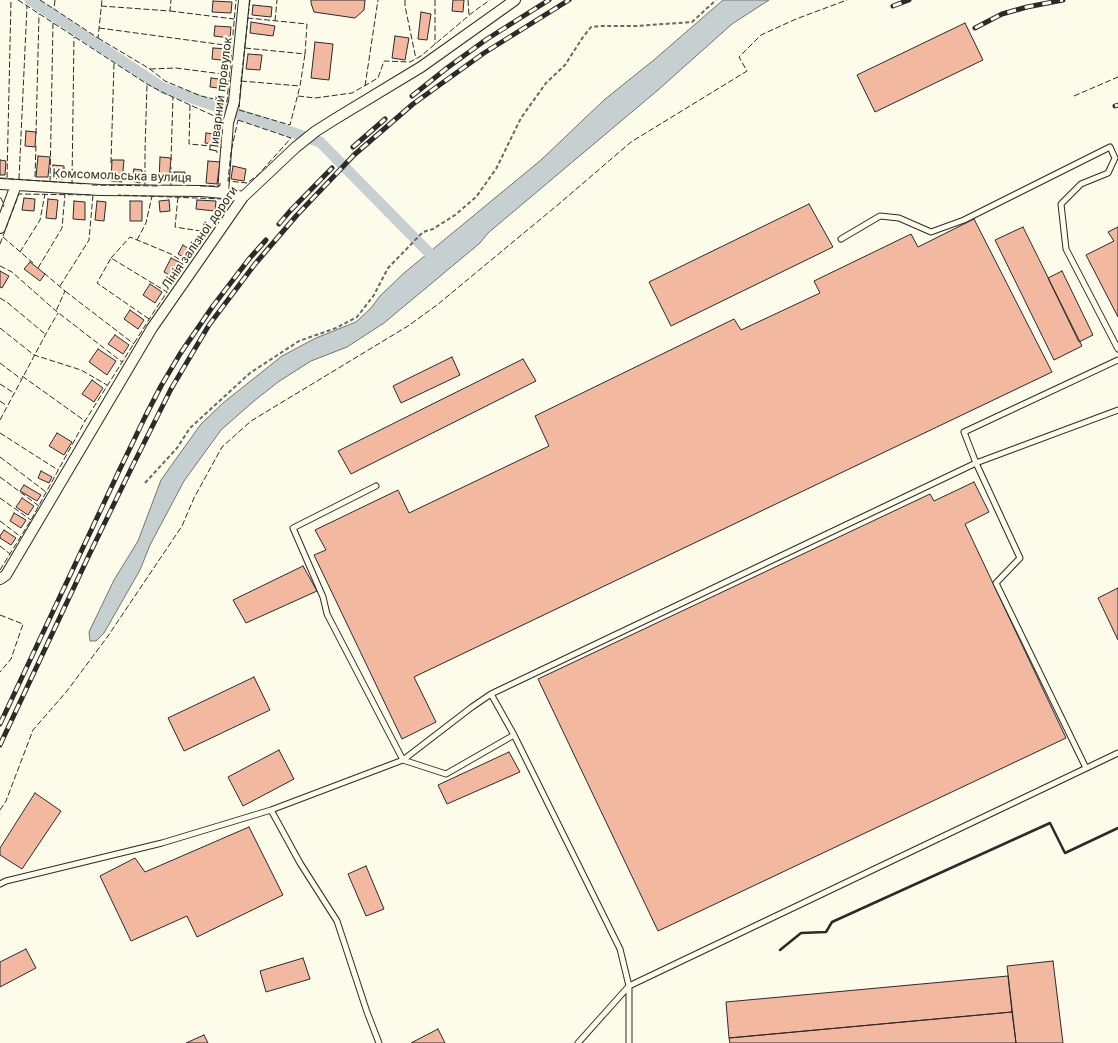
<!DOCTYPE html>
<meta charset="utf-8">
<style>
body{margin:0}
canvas{display:block;background:#fdfbea}
</style>
<canvas width="1118" height="1043"></canvas>
<script>
const g = document.querySelector('canvas').getContext('2d');
g.lineJoin = 'round';
function fill(path, color) { g.fillStyle = color; g.fill(path, 'evenodd'); }
const shape = rows => new Path2D(rows.map(r => 'M' + r).join(''));
function trace(path, color, width, dash) { g.strokeStyle = color; g.lineWidth = width; g.lineCap = dash ? 'butt' : 'round'; g.setLineDash(dash || []); g.stroke(path); }
function drawText(font, color, halo, rows, align = 'center') {
  g.font = font + ' Inter,sans-serif'; g.lineWidth = 4; g.setLineDash([]); g.textBaseline = 'middle'; g.strokeStyle = halo; g.fillStyle = color; for (const [text, x, y, turn = 0] of rows) {
    g.save(); g.translate(x, y); g.rotate((+turn || 0) * Math.PI / 180); g.textAlign = isNaN(turn) ? turn : align; if (halo) g.strokeText(text, 0, 0); g.fillText(text, 0, 0); g.restore();
  }
}
const water = shape([
 [723,0,769,0,732,24,658,90,488,233,480,243,384,323,347,347,311,361,278,382,254,401,221,430,184,481,150,545,140,570,104,633,96,641,90,641,89,632,114,580,138,541,161,480,201,424,223,403,282,356,316,338,356,322,371,308,380,296,404,273,541,160,604,100,655,59,723,0]
]);
fill(water, '#c7d0d0');
trace(water, '#74746e', 1);
trace(shape([
 [30,0,163,88,320,142,439,263]
]), '#c7d0d0', 11);
const building = shape([
 [311,0,365,0,364,10,355,18,314,12,311,3,311,0],
 [453,0,464,0,463,12,452,11,453,0],
 [213,1,232,2,231,13,212,12,213,1],
 [253,5,272,7,271,17,252,15,253,5],
 [421,12,431,14,427,40,418,39,421,12],
 [251,22,275,26,273,36,250,33,251,22],
 [965,23,983,60,875,112,857,75,965,23],
 [215,26,231,27,230,38,214,36,215,26],
 [395,36,409,38,405,60,392,58,395,36],
 [315,42,333,44,329,80,311,78,315,42],
 [213,48,229,49,228,61,212,59,213,48],
 [248,54,262,55,260,70,246,69,248,54],
 [211,78,227,80,226,89,210,87,211,78],
 [26,131,36,132,35,147,25,146,26,131],
 [206,133,222,135,221,145,205,143,206,133],
 [38,156,50,157,48,177,36,177,38,156],
 [160,157,171,158,169,181,159,181,160,157],
 [0,160,6,161,5,175,0,175,0,160],
 [112,160,124,160,122,182,111,181,112,160],
 [208,161,220,162,217,184,206,183,208,161],
 [53,165,64,166,64,179,52,178,53,165],
 [233,166,246,169,244,181,231,179,233,166],
 [134,169,142,170,140,183,132,181,134,169],
 [174,172,185,172,185,182,174,182,174,172],
 [24,198,35,199,34,211,22,210,24,198],
 [48,199,58,200,56,219,46,218,48,199],
 [169,200,170,211,160,212,159,201,169,200],
 [197,200,216,201,215,211,196,209,197,200],
 [74,201,85,202,85,220,73,219,74,201],
 [97,201,106,202,104,221,95,220,97,201],
 [130,201,142,201,142,221,130,221,130,201],
 [809,204,833,247,671,326,649,282,809,204],
 [974,219,1052,372,414,677,436,722,402,739,314,555,326,550,315,530,398,490,409,513,549,446,535,416,734,319,741,330,820,293,814,281,911,234,918,247,974,219],
 [1023,227,1082,346,1054,360,995,240,1023,227],
 [1118,227,1118,317,1086,255,1114,241,1108,232,1118,227],
 [183,245,194,252,188,260,178,254,183,245],
 [171,258,183,264,175,278,164,272,171,258],
 [30,262,45,274,40,281,24,269,30,262],
 [0,271,9,276,2,288,0,287,0,271],
 [1062,271,1093,335,1079,342,1048,278,1062,271],
 [150,284,162,292,155,303,143,295,150,284],
 [130,310,144,320,138,329,124,319,130,310],
 [115,335,129,345,123,354,108,344,115,335],
 [98,349,116,361,107,375,89,362,98,349],
 [452,357,460,375,401,403,393,386,452,357],
 [523,359,536,381,351,474,338,451,523,359],
 [92,380,103,388,94,402,82,394,92,380],
 [57,433,72,442,64,455,49,446,57,433],
 [41,471,52,477,49,483,38,478,41,471],
 [974,482,989,512,965,524,1066,738,658,931,538,679,930,494,934,501,974,482],
 [24,485,41,495,37,501,20,491,24,485],
 [22,498,34,506,28,515,16,507,22,498],
 [14,513,26,520,21,528,10,521,14,513],
 [4,530,16,538,11,545,0,538,0,536,4,530],
 [303,566,317,591,246,623,233,600,303,566],
 [1118,588,1118,640,1098,598,1118,588],
 [254,677,270,710,184,751,168,718,254,677],
 [279,750,294,779,243,806,228,777,279,750],
 [509,752,520,772,447,804,438,785,509,752],
 [35,793,61,811,22,869,0,855,0,848,35,793],
 [249,827,283,895,197,937,187,916,131,941,100,876,135,858,145,872,249,827],
 [366,866,384,909,366,916,348,874,366,866],
 [26,949,36,968,0,987,0,962,26,949],
 [303,958,310,979,266,992,260,971,303,958],
 [1053,961,1063,1043,1016,1043,1007,966,1053,961],
 [1008,976,1012,1012,729,1038,726,1002,1008,976],
 [1012,1012,1016,1043,730,1043,729,1038,1012,1012],
 [438,1029,445,1043,411,1043,438,1029],
 [204,1035,208,1043,186,1043,204,1035]
]);
fill(building, '#f2b8a0');
trace(building, '#2b2b2b', 1);
const lane = shape([
 [841,239,880,216,899,218,931,232,964,220,1110,147,1115,158,1108,173,1081,184,1061,204,1066,249,1118,349],
 [376,486,293,528,323,597,327,614,403,760,446,774,514,735],
 [491,694,514,735,620,949,629,986,578,1043],
 [1086,768,996,583,1020,558,976,463,964,432,1118,360],
 [0,884,6,881,162,843,271,810],
 [379,1043,367,1012,337,921,300,863,271,810,403,760,472,707,491,694,976,463,1118,410],
 [629,1043,629,986,1118,753]
]);
const street = shape([
 [0,184,100,190,201,191,223,193,243,197],
 [223,193,228,123,234,102,244,0],
 [0,228,16,185],
 [0,579,6,575,152,328,243,197,296,147,316,131,335,119,421,67,515,0]
]);
trace(lane, '#2b2b2b', 7);
trace(street, '#2b2b2b', 12);
trace(shape([
 [145,483,177,448,190,428,250,373,299,341,336,328,357,317,374,295,388,268,423,232,433,229,455,215,476,197,496,169,521,118,546,83,565,65,583,37,591,27,601,26,636,26,692,22,716,0]
]), '#6a6964', 2, [4, 2.5]);
trace(lane, '#fdfbea', 5);
trace(street, '#fdfbea', 10);
const rail = shape([
 [893,6,909,0],
 [975,28,1002,14,1027,7,1063,0],
 [412,96,447,68,487,39,549,0],
 [1115,106,1118,105],
 [353,147,385,119],
 [279,224,290,211,332,168],
 [0,724,119,471,145,417,161,386,180,354,213,306,249,259,266,240],
 [0,745,90,553,130,471,171,389,209,325,255,264,297,215,354,155,413,104,484,53,569,0]
]);
trace(rail, '#2b2b2b', 5);
trace(rail, '#fdfbea', 3, [9]);
trace(shape([
 [18,0,147,84,164,93,223,120,222,136],
 [40,0,54,9],
 [55,0,54,9,98,38,102,0],
 [250,0,241,81,239,110,290,125,300,86],
 [405,0,405,6,416,59],
 [435,0,435,44],
 [468,0,469,15],
 [101,6,170,11,171,0],
 [170,11,234,19],
 [275,21,277,0],
 [99,28,232,46],
 [98,38,150,69,165,81,201,96,227,102,236,0],
 [245,48,305,54,307,24,248,18],
 [150,69,176,68,230,75],
 [241,81,300,86,305,54],
 [365,86,378,0],
 [298,96,315,98,352,93,378,78,384,61,410,62,421,56,473,12,490,0],
 [1074,96,1118,77],
 [190,105,189,144,222,147],
 [238,120,291,138,258,175,247,183,228,181,231,152,238,120],
 [36,134,39,14],
 [171,160,173,97],
 [111,163,114,63],
 [35,177,36,144],
 [0,178,85,184],
 [7,178,11,0],
 [19,179,27,6],
 [50,182,53,23],
 [72,183,74,37],
 [92,185,160,186],
 [145,185,145,151,147,84],
 [171,186,171,167],
 [200,186,220,186,220,183],
 [178,197,175,227,207,232],
 [0,198,1,198,4,205,3,207],
 [3,237,33,263],
 [137,240,146,223,152,196],
 [0,244,19,194,93,195],
 [20,252,40,220,45,194],
 [111,258,130,237,171,254,186,264],
 [0,266,12,272,56,311,122,362],
 [38,268,62,228,65,194],
 [44,273,65,291,56,311],
 [60,286,89,240,93,195],
 [65,291,134,344],
 [0,298,8,303,45,334],
 [149,319,97,283,111,258,167,292],
 [0,328,34,355,81,370,107,385],
 [0,363,21,379],
 [22,376,85,421],
 [0,384,14,393],
 [0,401,7,406],
 [0,420,48,330,58,313],
 [0,433,58,470],
 [0,457,46,492],
 [0,477,39,506],
 [0,498,31,520],
 [0,521,21,537],
 [0,546,10,554],
 [0,570,31,520,85,421,155,310,223,209,222,199,118,195],
 [0,615,23,624,11,659,0,672],
 [0,810,6,801,33,730,67,691,108,636,182,526,194,498,222,447,251,421,408,326,437,305,560,203,631,142,747,71,739,57,761,35,796,19,847,0]
]), '#2b2b2b', 1, [6, 2.5]);
trace(shape([
 [780,950,801,933,826,932,832,922,1050,823,1065,853,1118,828]
]), '#2b2b2b', 2.5);
drawText('12px', '#2b2b2b', '#fdfbea', [
 ["Ливарний провулок",221,95,-83],
 ["Комсомольська вулиця",122,176,2],
 ["Лінія залізної дороги",200,238,-55]
]);
</script>
